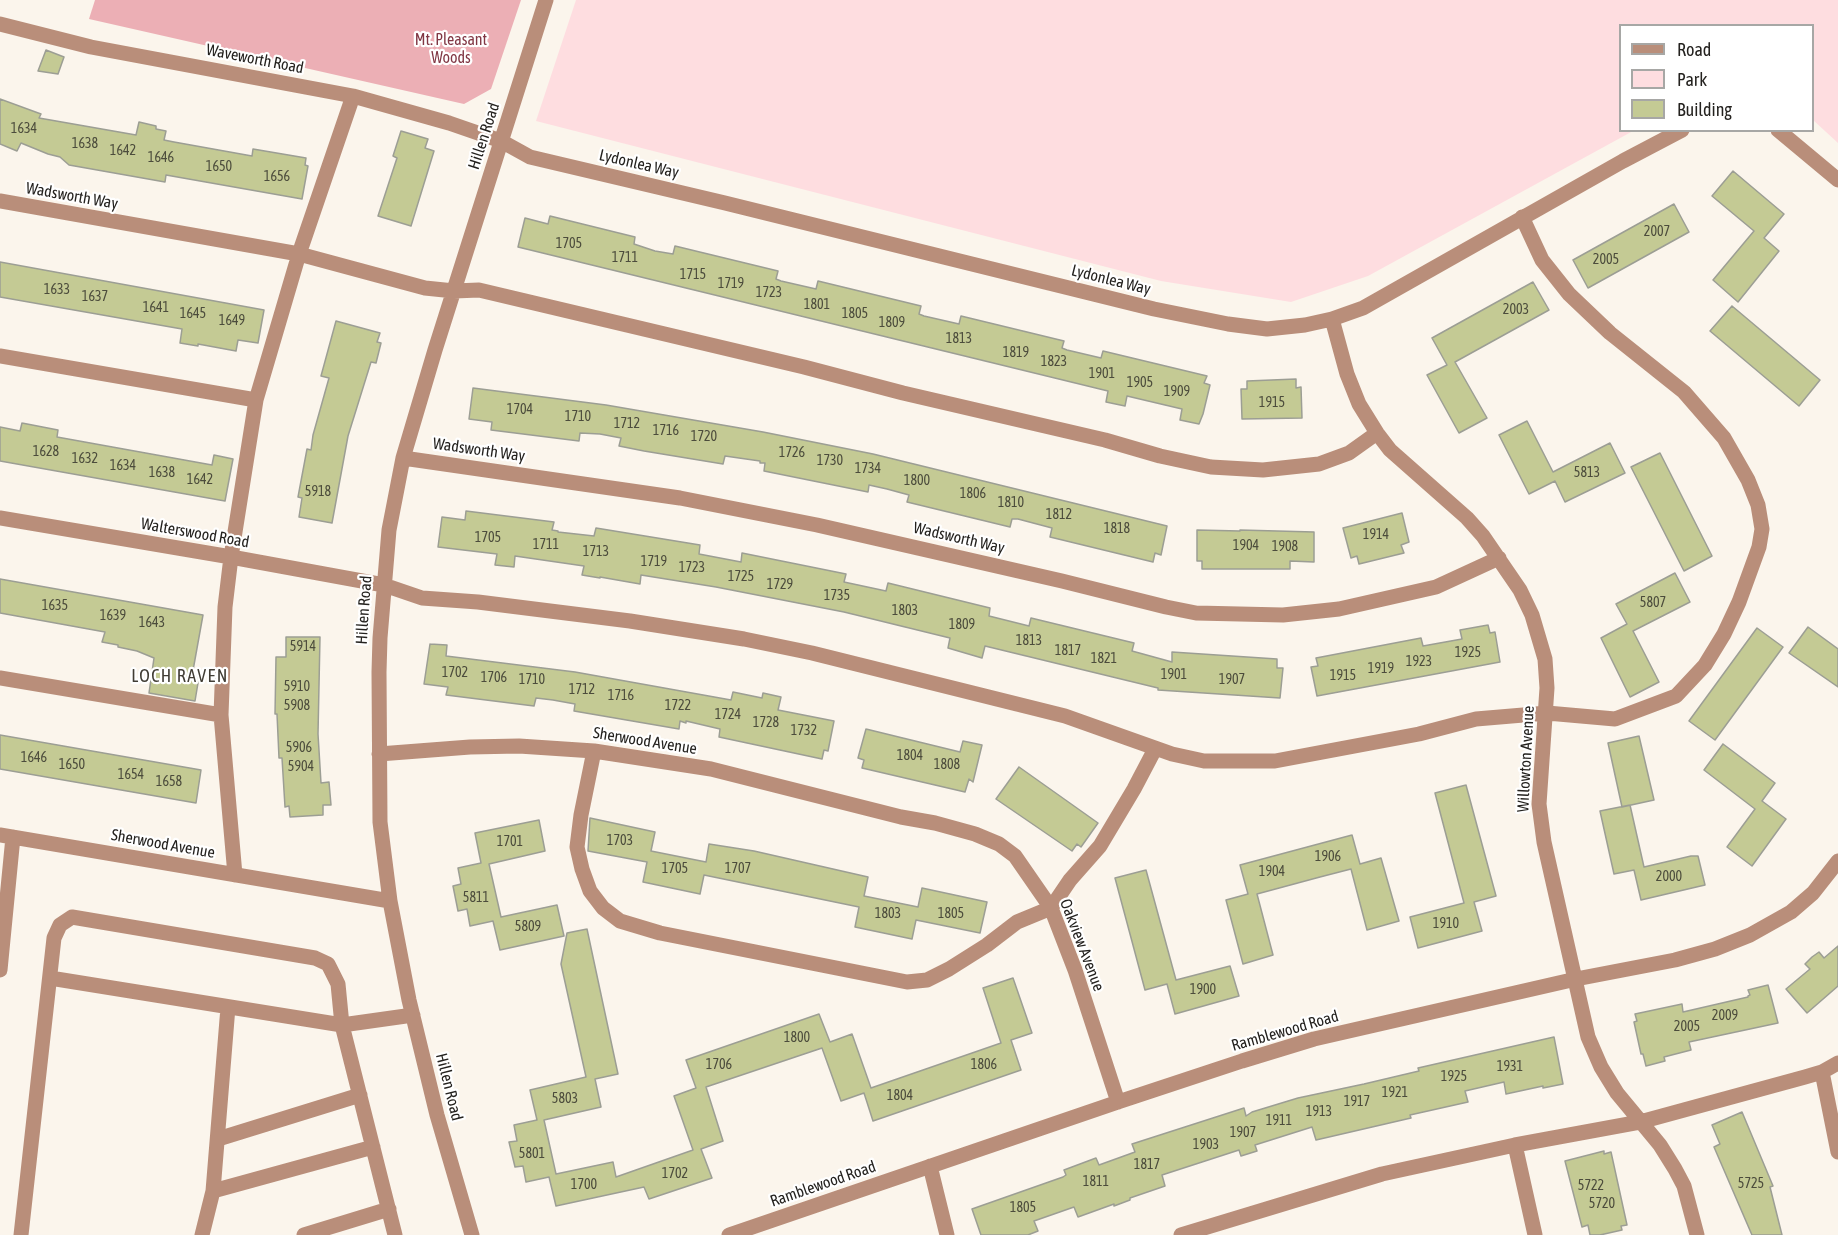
<!DOCTYPE html>
<style>
body{margin:0}
#map{position:relative;width:1838px;height:1235px;overflow:hidden;background:#fbf5ec;font-family:"Asap Condensed",sans-serif}
canvas{display:block}
.legend{position:absolute;left:1619px;top:24px;width:195px;height:108px;box-sizing:border-box;background:#fff;border:2px solid #a7a7a5;margin:0;padding:8px 10px;list-style:none;font-size:18px;color:#24221f}
.legend li{display:flex;align-items:center;gap:12px;height:30px}
.legend b{width:30px;border:2px solid #a7a7a5}
</style>
<div id="map">
<canvas width="1838" height="1235"></canvas>
<ul class="legend">
<li><b style="height:8px;background:#b98e7a"></b>Road</li>
<li><b style="height:16px;background:#fedde0"></b>Park</li>
<li><b style="height:16px;background:#c4ca94"></b>Building</li>
</ul>
</div>
<script>
const g = document.querySelector('canvas').getContext('2d');
g.lineJoin = 'round';
function fill(path, color) { g.fillStyle = color; g.fill(path, 'evenodd'); }
const shape = rows => new Path2D(rows.map(r => 'M' + r).join(''));
function trace(path, color, width, dash) { g.strokeStyle = color; g.lineWidth = width; g.lineCap = dash ? 'butt' : 'round'; g.setLineDash(dash || []); g.stroke(path); }
function drawText(font, color, halo, rows, align = 'center') {
  g.font = font + ' "Asap Condensed",sans-serif'; g.lineWidth = 4.5; g.setLineDash([]); g.textBaseline = 'middle'; g.strokeStyle = halo; g.fillStyle = color; for (const [text, x, y, turn = 0] of rows) {
    g.save(); g.translate(x, y); g.rotate((+turn || 0) * Math.PI / 180); g.textAlign = isNaN(turn) ? turn : align; if (halo) g.strokeText(text, 0, 0); g.fillText(text, 0, 0); g.restore();
  }
}
fill(shape([
 [576,0,1838,0,1838,143,1813,120,1812,26,1620,26,1620,130,1633,131,1368,276,1291,302,1161,281,536,121]
]), '#fedde0');
fill(shape([
 [95,0,521,0,491,89,464,104,89,19]
]), '#ecafb5');
const building = shape([
 [46,50,64,57,58,74,38,71,46,50],
 [0,99,41,114,39,118,136,135,139,122,156,126,156,129,166,131,164,140,174,142,252,156,253,149,306,158,305,165,308,166,302,199,166,175,165,182,69,165,60,157,48,154,21,143,17,151,0,144,0,99],
 [401,131,428,139,425,148,434,151,411,226,378,216,397,158,393,156,401,131],
 [1733,171,1784,214,1764,238,1779,251,1738,302,1713,280,1754,231,1712,196,1733,171],
 [1674,204,1689,232,1588,288,1573,260,1674,204],
 [550,216,635,237,634,244,655,251,673,254,675,246,778,271,776,279,781,281,816,289,818,281,921,306,919,314,924,316,959,324,961,316,1064,341,1062,348,1067,350,1101,358,1103,351,1207,376,1204,383,1210,385,1203,414,1199,424,1180,420,1182,409,1127,396,1125,406,1106,402,1108,391,518,247,525,218,548,224,550,216],
 [0,262,264,310,258,343,238,340,236,351,198,344,198,346,180,343,182,329,0,297,0,262],
 [1533,282,1549,310,1455,362,1487,418,1459,433,1427,375,1447,365,1432,338,1533,282],
 [1732,306,1820,380,1799,406,1710,331,1732,306],
 [336,321,380,333,377,342,381,343,376,363,371,362,348,436,332,523,299,517,302,498,298,497,307,449,311,450,313,435,329,378,321,376,336,321],
 [1296,379,1296,388,1301,387,1302,418,1242,419,1241,389,1247,389,1247,381,1296,379],
 [473,388,606,405,763,432,873,454,1167,526,1161,555,1155,553,1153,562,1050,537,1052,528,1018,519,1012,519,1010,527,907,502,909,495,887,489,869,485,868,492,764,471,765,463,760,463,760,461,725,456,723,464,644,451,619,446,621,438,600,434,580,433,579,441,491,430,492,422,469,419,473,388],
 [1527,421,1553,472,1610,443,1625,473,1565,502,1555,481,1529,494,1499,435,1527,421],
 [22,423,58,430,57,437,212,465,214,455,233,459,225,501,0,461,0,427,20,431,22,423],
 [1660,453,1712,556,1684,571,1631,467,1660,453],
 [466,511,554,522,552,530,558,531,558,532,594,536,596,528,700,545,699,554,741,562,742,553,846,574,844,582,886,591,888,583,990,608,989,616,1029,626,1031,618,1134,643,1132,651,1172,662,1172,652,1277,659,1277,668,1283,668,1280,698,1158,690,1158,688,985,646,982,658,948,648,950,638,844,612,716,587,641,575,640,584,600,577,600,578,582,575,584,566,515,556,514,567,495,565,497,554,438,547,442,517,465,520,466,511],
 [1402,513,1409,542,1401,545,1404,553,1359,564,1357,556,1351,558,1343,528,1402,513],
 [1197,530,1240,531,1240,530,1314,532,1314,562,1290,561,1290,569,1202,569,1202,561,1197,561,1197,530],
 [1675,573,1690,602,1633,631,1659,682,1630,697,1601,638,1627,624,1616,604,1675,573],
 [0,579,203,615,192,676,199,677,195,701,149,693,154,658,137,651,118,647,118,645,102,642,105,632,0,613,0,579],
 [1488,625,1490,633,1495,632,1500,662,1317,696,1311,667,1318,666,1316,658,1421,638,1423,646,1462,639,1460,630,1488,625],
 [1808,627,1838,649,1838,687,1789,653,1808,627],
 [1757,628,1783,647,1715,740,1689,721,1757,628],
 [286,637,320,637,318,734,321,783,329,782,331,805,323,805,323,815,290,817,289,806,285,807,282,758,279,758,277,714,275,714,276,657,286,657,286,637],
 [430,644,447,645,446,656,575,672,731,700,733,692,762,698,763,693,781,697,778,710,834,721,828,751,824,750,822,759,719,737,720,729,686,721,686,723,680,721,679,729,574,711,575,704,553,700,536,698,534,706,446,695,448,687,424,684,430,644],
 [866,729,960,752,963,741,982,745,973,782,969,779,965,792,862,768,864,760,858,758,866,729],
 [0,735,201,770,196,803,0,769,0,735],
 [1639,736,1654,800,1622,807,1608,743,1639,736],
 [1723,744,1775,783,1762,801,1786,819,1752,866,1727,847,1755,809,1704,770,1723,744],
 [1019,767,1098,823,1081,847,1077,844,1072,851,996,799,1019,767],
 [1466,785,1496,896,1474,902,1482,931,1418,948,1410,917,1464,903,1435,793,1466,785],
 [1630,805,1644,867,1691,856,1698,856,1705,885,1641,900,1634,870,1614,874,1600,811,1630,805],
 [590,818,655,832,651,851,706,862,709,844,754,851,868,877,864,896,918,907,922,888,987,902,980,933,916,920,912,939,855,927,859,907,704,875,700,894,643,882,647,862,588,851,590,818],
 [539,820,545,851,489,864,501,917,557,905,564,936,500,950,493,921,470,926,467,909,458,911,453,886,461,884,458,868,481,863,475,833,539,820],
 [1352,835,1360,864,1381,858,1399,921,1367,930,1351,869,1320,877,1257,894,1273,955,1243,964,1226,900,1248,894,1240,865,1352,835],
 [1146,870,1176,980,1230,966,1239,996,1175,1014,1167,984,1145,990,1115,878,1146,870],
 [587,929,618,1074,595,1079,601,1107,544,1120,556,1174,613,1162,616,1177,693,1150,674,1096,696,1088,686,1060,819,1014,830,1042,852,1034,871,1088,1001,1043,983,988,1013,978,1032,1033,1011,1040,1021,1070,873,1121,864,1093,841,1101,822,1048,706,1087,723,1141,701,1149,712,1178,649,1199,644,1187,556,1206,549,1177,526,1182,523,1166,515,1167,509,1142,517,1141,514,1125,537,1120,530,1090,586,1077,561,964,567,933,587,929],
 [1838,946,1838,986,1807,1013,1786,989,1810,969,1805,964,1812,957,1819,952,1824,958,1838,946],
 [1768,985,1778,1023,1689,1042,1691,1050,1664,1057,1665,1061,1646,1066,1643,1054,1641,1054,1634,1022,1637,1021,1635,1014,1682,1004,1683,1012,1748,997,1748,996,1750,995,1748,990,1768,985],
 [1554,1037,1563,1084,1543,1088,1543,1086,1506,1094,1504,1082,1465,1091,1468,1102,1410,1115,1411,1118,1316,1140,1312,1127,1255,1145,1257,1151,1241,1156,1239,1150,1162,1175,1165,1186,1130,1198,1130,1200,1114,1206,1114,1204,1078,1217,1074,1207,1034,1221,1038,1231,1028,1235,981,1235,972,1209,1063,1177,1066,1175,1064,1170,1096,1158,1099,1165,1135,1152,1132,1144,1244,1108,1246,1116,1252,1112,1298,1098,1364,1084,1419,1071,1418,1068,1554,1037],
 [1742,1112,1773,1186,1770,1187,1782,1235,1752,1235,1714,1147,1720,1144,1712,1125,1742,1112],
 [1604,1151,1604,1154,1611,1152,1627,1225,1621,1226,1622,1230,1600,1235,1590,1235,1588,1225,1582,1227,1565,1161,1604,1151]
]);
fill(building, '#c4ca94');
trace(building, '#9c9e94', 1.5);
trace(shape([
 [0,24,91,47,353,96,449,123,501,141,530,157,725,203,1154,309,1228,324,1267,329,1305,325,1332,319,1363,308,1623,161,1682,130],
 [1778,130,1838,180],
 [0,201,299,254,425,288,454,291,479,290,804,367,903,393,1105,440,1160,456,1211,467,1263,470,1319,464,1349,453,1377,433],
 [1332,319,1347,374,1359,404,1377,433,1390,450,1467,518,1483,536,1520,590,1532,615,1545,659,1547,688,1539,804,1544,842,1588,1037,1601,1067,1617,1093,1660,1145,1675,1169,1684,1186,1697,1235],
 [0,356,256,400],
 [403,458,680,498,817,525,1062,581,1166,607,1196,613,1283,615,1339,609,1436,587,1499,558],
 [0,518,231,557,384,585,422,598,478,602,630,621,744,639,812,653,1065,716,1172,754,1204,761,1275,761,1419,734,1476,719,1547,713,1615,719,1676,696,1705,665,1724,634,1739,602,1759,547,1762,529,1758,505,1748,480,1724,438,1684,392,1610,333,1569,294,1542,260,1522,217],
 [0,678,221,715],
 [594,751,581,815,577,847,582,869,590,891,603,908,620,921,660,933,907,982,927,980,949,969,987,945,1017,922,1051,908,1070,880,1100,846,1134,789,1155,749],
 [379,754,470,747,519,746,594,751,711,769,901,817,935,823,975,834,999,844,1015,856,1051,908,1075,970,1118,1102],
 [0,835,390,901],
 [235,875,221,715,225,607,231,557,256,400,299,254,353,96],
 [0,970,13,837],
 [1822,1072,1838,1152],
 [218,1139,360,1095],
 [1515,1145,1640,1122,1805,1077,1822,1072,1838,1063],
 [930,1166,947,1235],
 [213,1191,373,1147],
 [21,1235,54,938,60,925,72,917,315,958,328,964,338,984,342,1025,50,978],
 [202,1235,213,1191,228,1007],
 [304,1235,389,1209],
 [395,1235,342,1025,413,1015],
 [472,1235,437,1115,409,1000,390,901,380,822,379,672,380,638,389,530,403,458,435,350,546,0],
 [729,1235,1118,1102,1242,1061,1314,1039,1576,979,1675,960,1715,949,1750,935,1791,912,1813,893,1838,861],
 [1181,1235,1382,1174,1515,1145,1535,1235]
]), '#b98e7a', 15);
drawText('14px', '#4c4c3c', null, [
 ["1634",24,129],
 ["1638",85,144],
 ["1642",123,151],
 ["1646",161,158],
 ["1650",219,167],
 ["1656",277,177],
 ["2007",1657,232],
 ["1705",569,244],
 ["1711",625,258],
 ["2005",1606,260],
 ["1715",693,275],
 ["1719",731,284],
 ["1633",57,290],
 ["1723",769,293],
 ["1637",95,297],
 ["1801",817,305],
 ["1641",156,308],
 ["2003",1516,310],
 ["1645",193,314],
 ["1805",855,314],
 ["1649",232,321],
 ["1809",892,323],
 ["1813",959,339],
 ["1819",1016,353],
 ["1823",1054,362],
 ["1901",1102,374],
 ["1905",1140,383],
 ["1909",1177,392],
 ["1915",1272,403],
 ["1704",520,410],
 ["1710",578,417],
 ["1712",627,424],
 ["1716",666,431],
 ["1720",704,437],
 ["1628",46,452],
 ["1726",792,453],
 ["1632",85,459],
 ["1730",830,461],
 ["1634",123,466],
 ["1734",868,469],
 ["1638",162,473],
 ["5813",1587,473],
 ["1642",200,480],
 ["1800",917,481],
 ["5918",318,492],
 ["1806",973,494],
 ["1810",1011,503],
 ["1812",1059,515],
 ["1818",1117,529],
 ["1914",1376,535],
 ["1705",488,538],
 ["1711",546,545],
 ["1904",1246,546],
 ["1908",1285,547],
 ["1713",596,552],
 ["1719",654,562],
 ["1723",692,568],
 ["1725",741,577],
 ["1729",780,585],
 ["1735",837,596],
 ["5807",1653,603],
 ["1635",55,606],
 ["1803",905,611],
 ["1639",113,616],
 ["1643",152,623],
 ["1809",962,625],
 ["1813",1029,641],
 ["5914",303,647],
 ["1817",1068,651],
 ["1925",1468,653],
 ["1821",1104,659],
 ["1923",1419,662],
 ["1919",1381,669],
 ["1702",455,673],
 ["1901",1174,675],
 ["1915",1343,676],
 ["1706",494,678],
 ["1710",532,680],
 ["1907",1232,680],
 ["5910",297,687],
 ["1712",582,690],
 ["1716",621,696],
 ["5908",297,706],
 ["1722",678,706],
 ["1724",728,715],
 ["1728",766,723],
 ["1732",804,731],
 ["5906",299,748],
 ["1804",910,756],
 ["1646",34,758],
 ["1650",72,765],
 ["1808",947,765],
 ["5904",301,767],
 ["1654",131,775],
 ["1658",169,782],
 ["1703",620,841],
 ["1701",510,842],
 ["1906",1328,857],
 ["1705",675,869],
 ["1707",738,869],
 ["1904",1272,872],
 ["2000",1669,877],
 ["5811",476,898],
 ["1803",888,914],
 ["1805",951,914],
 ["1910",1446,924],
 ["5809",528,927],
 ["1900",1203,990],
 ["2009",1725,1016],
 ["2005",1687,1027],
 ["1800",797,1038],
 ["1706",719,1065],
 ["1806",984,1065],
 ["1931",1510,1067],
 ["1925",1454,1077],
 ["1921",1395,1093],
 ["1804",900,1096],
 ["5803",565,1099],
 ["1917",1357,1102],
 ["1913",1319,1112],
 ["1911",1279,1121],
 ["1907",1243,1133],
 ["1903",1206,1145],
 ["5801",532,1154],
 ["1817",1147,1165],
 ["1702",675,1174],
 ["1811",1096,1182],
 ["5725",1751,1184],
 ["1700",584,1185],
 ["5722",1591,1186],
 ["5720",1602,1204],
 ["1805",1023,1208]
]);
drawText('16px', '#813744', '#fff', [
 ["Mt. Pleasant",451,40],
 ["Woods",451,58]
]);
drawText('16px', '#24221f', '#fff', [
 ["Waveworth Road",255,59,11],
 ["Hillen Road",484,136,-72],
 ["Lydonlea Way",639,164,13],
 ["Wadsworth Way",72,196,10],
 ["Lydonlea Way",1111,280,14],
 ["Wadsworth Way",479,450,8],
 ["Walterswood Road",195,533,10],
 ["Wadsworth Way",959,538,13],
 ["Hillen Road",364,610,-86],
 ["Sherwood Avenue",645,741,9],
 ["Willowton Avenue",1526,759,-87],
 ["Sherwood Avenue",163,844,10],
 ["Oakview Avenue",1082,945,69],
 ["Ramblewood Road",1285,1031,-16],
 ["Hillen Road",449,1087,76],
 ["Ramblewood Road",823,1184,-19]
]);
g.letterSpacing = '1.5px';
drawText('18px', '#413d35', '#fff', [
 ["LOCH RAVEN",180,676]
]);
g.letterSpacing = '0px';
</script>
